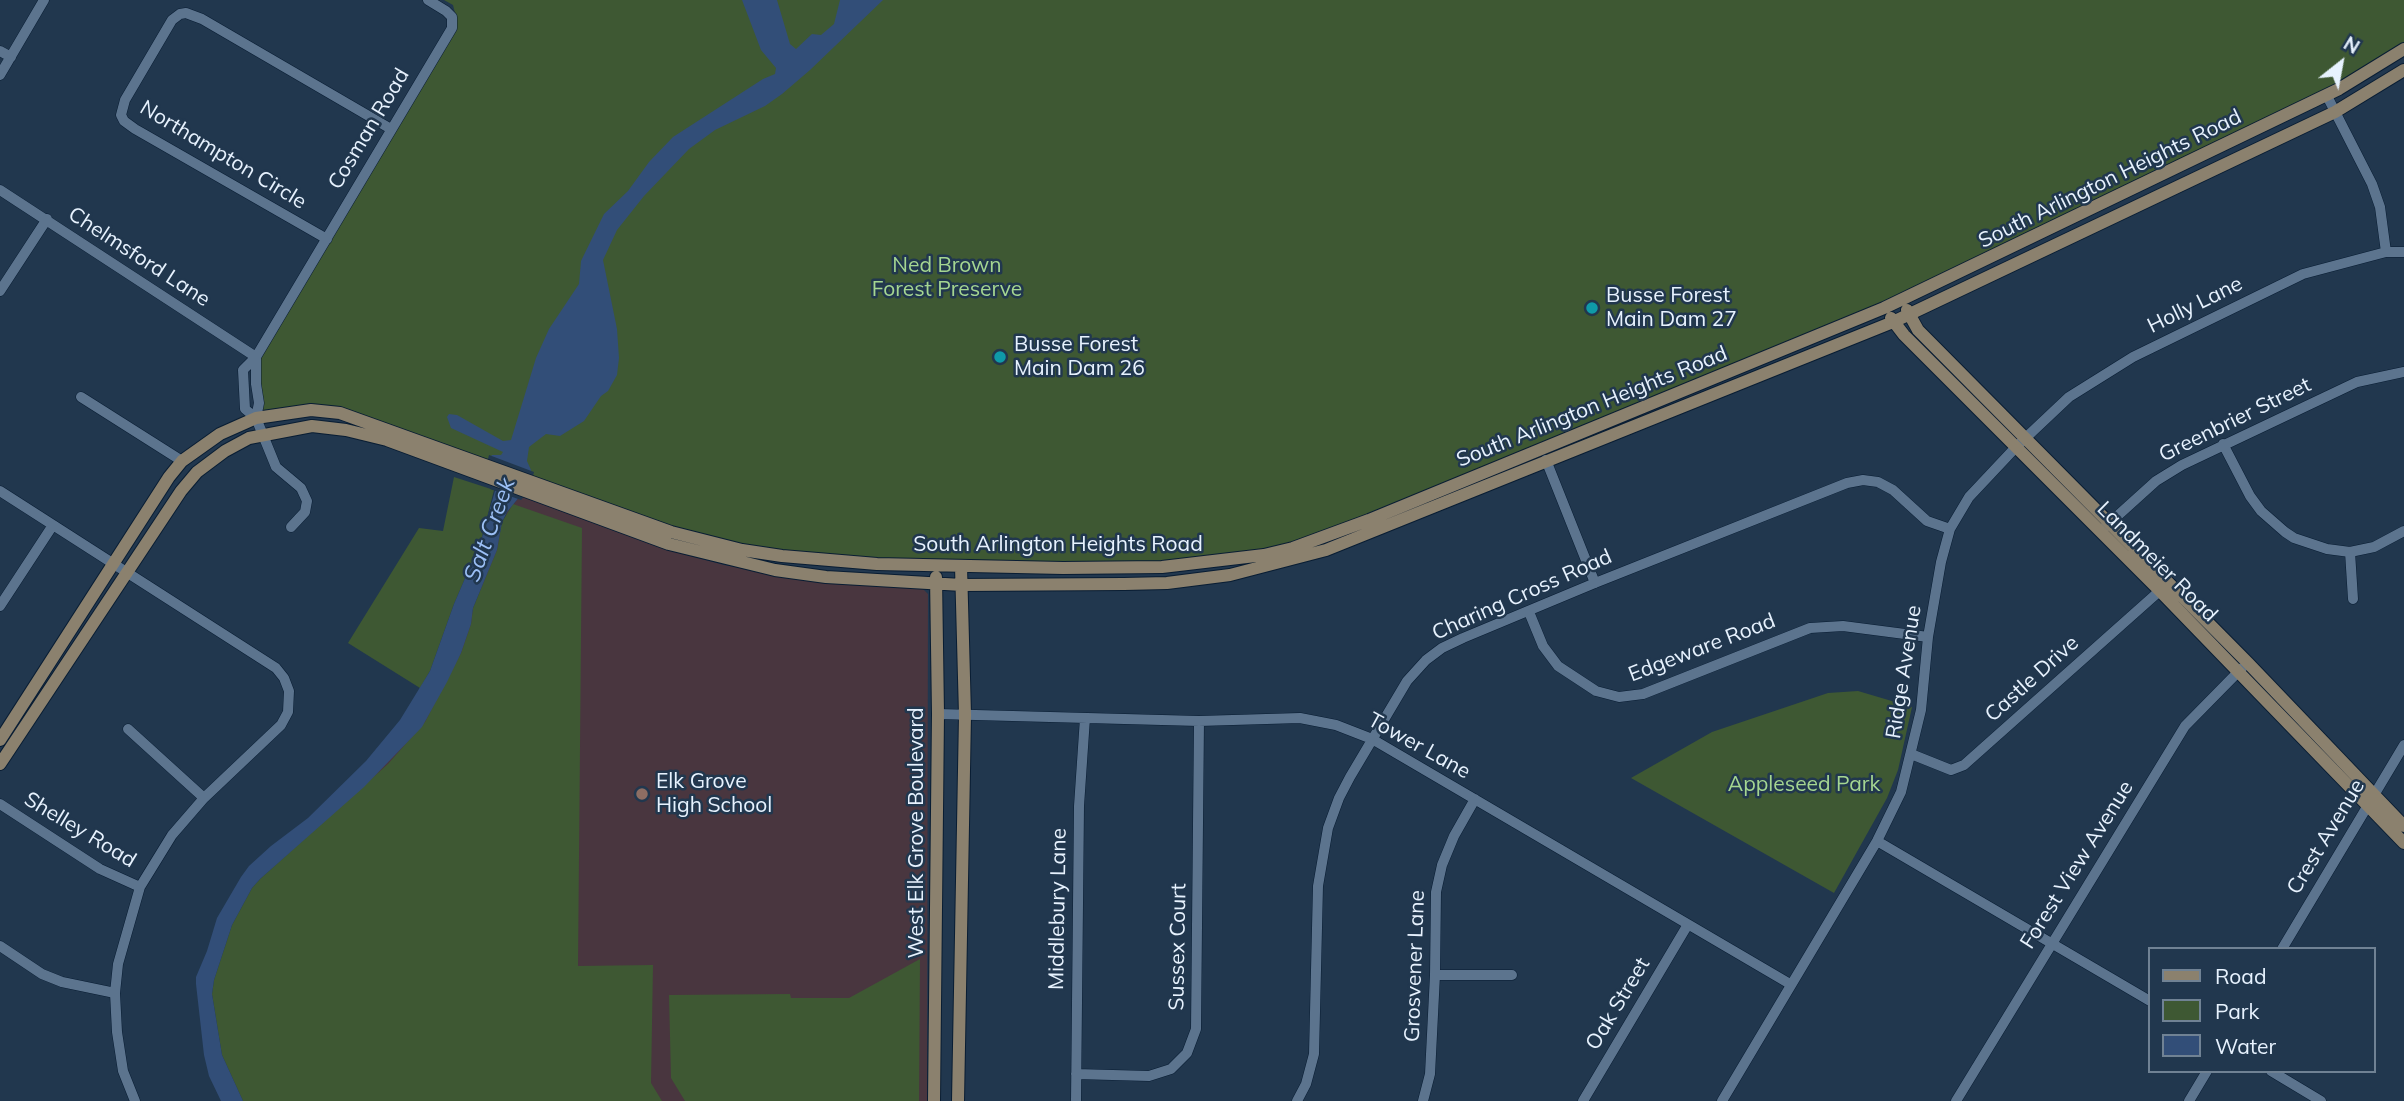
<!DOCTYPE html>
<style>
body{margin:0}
#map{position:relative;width:2404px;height:1101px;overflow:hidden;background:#21374e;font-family:Mulish,sans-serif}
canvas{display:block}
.legend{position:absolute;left:2148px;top:947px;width:228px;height:126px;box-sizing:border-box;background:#21374e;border:2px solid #708294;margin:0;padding:9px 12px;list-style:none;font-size:21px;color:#e7f2fe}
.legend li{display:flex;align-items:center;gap:14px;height:35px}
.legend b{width:35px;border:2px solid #708294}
.north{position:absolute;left:2306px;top:28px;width:70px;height:70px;-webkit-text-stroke:5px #21374e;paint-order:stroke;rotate:31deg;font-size:19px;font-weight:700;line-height:28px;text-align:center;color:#e7f2fe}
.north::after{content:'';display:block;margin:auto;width:24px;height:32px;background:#e7f2fe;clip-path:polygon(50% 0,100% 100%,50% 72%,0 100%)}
</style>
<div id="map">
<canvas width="2404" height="1101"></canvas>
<ul class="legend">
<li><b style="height:9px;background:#8b816e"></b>Road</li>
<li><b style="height:19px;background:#3e5833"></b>Park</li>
<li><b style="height:19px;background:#324e78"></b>Water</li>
</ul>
<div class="north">N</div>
</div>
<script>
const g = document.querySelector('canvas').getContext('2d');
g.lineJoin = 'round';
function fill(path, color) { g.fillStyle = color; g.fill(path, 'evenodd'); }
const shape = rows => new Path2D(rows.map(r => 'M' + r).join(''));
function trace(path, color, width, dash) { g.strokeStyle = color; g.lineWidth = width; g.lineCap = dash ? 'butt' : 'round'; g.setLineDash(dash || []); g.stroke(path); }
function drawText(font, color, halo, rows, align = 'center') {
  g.font = font + ' Mulish,sans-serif'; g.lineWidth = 5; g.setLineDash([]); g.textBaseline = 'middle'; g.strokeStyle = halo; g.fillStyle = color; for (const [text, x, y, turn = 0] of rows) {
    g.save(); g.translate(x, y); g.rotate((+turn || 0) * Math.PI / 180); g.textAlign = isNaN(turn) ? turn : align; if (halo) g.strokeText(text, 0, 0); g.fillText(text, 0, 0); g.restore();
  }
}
fill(shape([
 [520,496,658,547,724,565,826,583,915,587,922,588,928,594,927,1101,243,1101,294,849,364,787,447,682,493,556,507,512]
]), '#49363f');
fill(shape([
 [444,0,2404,0,2404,49,1994,257,1293,548,1212,563,946,566,722,545,340,413,256,418,256,357,457,21,453,5],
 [454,477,494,490,481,541,454,604,430,671,420,688,348,643,419,528,443,531],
 [513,504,582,528,578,966,653,965,651,1083,662,1101,243,1101,222,1055,212,994,214,980,232,925,252,888,260,879,388,764,425,722,461,653,471,624,473,608,497,550,502,522],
 [1858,691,1912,707,1898,770,1887,798,1834,893,1631,778,1712,732,1828,693],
 [920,959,919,1101,685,1101,671,1078,669,995,790,994,791,998,849,998]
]), '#3e5833');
fill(shape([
 [742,0,777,0,790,44,796,49,812,34,821,35,834,24,840,0,883,0,810,70,782,94,765,106,715,130,689,149,644,196,617,230,603,260,617,329,619,358,617,375,608,391,601,396,584,421,560,436,546,434,529,447,527,461,531,470,530,477,525,490,507,512,502,522,497,550,473,608,471,624,461,653,447,682,422,727,364,787,260,879,252,888,232,925,214,980,212,994,222,1055,243,1101,221,1101,209,1076,204,1055,196,984,196,977,207,951,217,918,241,877,249,866,271,846,308,818,366,761,400,720,430,671,454,604,481,541,498,480,489,459,492,455,501,455,503,452,451,428,447,417,449,414,457,415,503,441,511,440,536,358,549,329,579,284,581,261,604,214,628,191,649,162,673,137,763,79,775,74,776,68,761,50]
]), '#324e78');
fill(shape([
 [489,455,534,472,529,491,521,500,490,489,494,479,487,463]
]), '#21374e');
const street = shape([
 [0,51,11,57],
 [0,75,44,0],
 [2327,96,2372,184,2380,207,2386,252],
 [0,190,256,357],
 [327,239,135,129,124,121,121,115,125,100,172,20,180,14,186,13,202,19,391,129],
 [0,291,47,219],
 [81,397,182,461],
 [256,418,259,403,256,384,256,357],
 [2223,444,2250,496,2261,511,2285,532,2294,538,2327,549,2350,552,2374,547,2404,531],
 [1546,460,1595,583],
 [0,491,276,668,284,678,289,691,288,712,281,725,204,798,172,835,140,887,118,964,115,993,117,1032,123,1071,135,1101],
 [291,527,305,512,307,501,301,488,276,467,256,418,245,409,243,370,256,357,452,28,452,17,446,11,428,0],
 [2104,528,2156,481,2182,465,2357,382,2404,372],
 [2350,552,2353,599],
 [0,606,53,525],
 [1529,612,1543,646,1558,666,1596,691,1619,697,1643,694,1810,628,1843,626,1928,637],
 [938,714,1199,721,1300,718,1336,725,1372,739,1790,984],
 [128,729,204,798],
 [1911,754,1951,770,1964,765,2164,587],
 [0,804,100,869,140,887],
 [1877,841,2150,1001],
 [0,946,42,974,62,982,115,993],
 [2282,949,2404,745],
 [1435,975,1512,975],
 [2271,1071,2321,1101],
 [1076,1074,1149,1076,1171,1069,1187,1053,1196,1029,1199,721],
 [1076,1101,1079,806,1085,718],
 [1297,1101,1306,1084,1314,1054,1318,886,1328,828,1339,798,1350,777,1407,681,1426,660,1442,648,1463,638,1595,583,1847,483,1863,480,1878,482,1893,490,1927,521,1950,529],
 [1423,1101,1430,1074,1435,975,1436,892,1442,865,1454,836,1475,799],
 [1583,1101,1687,926],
 [1722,1101,1877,841,1901,792,1921,710,1928,637,1941,562,1950,529,1969,497,2016,447,2069,397,2133,357,2303,274,2386,252,2404,252],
 [1956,1101,2185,726,2242,668],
 [2189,1101,2207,1071]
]);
const secondary = shape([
 [1907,310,1918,330,2248,663,2404,826],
 [1891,318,1904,335,2160,591,2404,843],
 [0,740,169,477,182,461,220,434,256,418,311,410,340,413,671,532,742,550,782,556,877,564,1063,568,1162,567,1264,555,1293,548,1369,520,1884,308,2339,89,2404,49],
 [0,764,181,491,197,472,225,451,249,438,312,426,346,430,387,440,669,544,775,570,826,577,962,585,1124,584,1167,583,1230,575,1326,550,1893,322,2335,112,2404,70],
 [934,1101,938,714,936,577],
 [958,1101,965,715,961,566]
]);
trace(street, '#091d33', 11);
trace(secondary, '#091d33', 14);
trace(street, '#5c748e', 10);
trace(secondary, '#8b816e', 12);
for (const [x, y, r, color] of [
 [1592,308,7,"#0f9aa8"],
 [1000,357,7,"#0f9aa8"],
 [642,794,7,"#8d6e63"]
]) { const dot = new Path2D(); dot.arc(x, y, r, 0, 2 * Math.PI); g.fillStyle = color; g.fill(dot); trace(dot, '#21374e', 2.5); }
drawText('21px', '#e7f2fe', '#21374e', [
 ["Cosman Road",369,129,-59],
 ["Northampton Circle",223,155,31],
 ["South Arlington Heights Road",2110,179,-26],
 ["Chelmsford Lane",139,257,33],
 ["Holly Lane",2195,305,-26],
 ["South Arlington Heights Road",1592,407,-22],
 ["Greenbrier Street",2235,420,-26],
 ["South Arlington Heights Road",1058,545],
 ["Landmeier Road",2157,562,45],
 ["Charing Cross Road",1522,595,-24],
 ["Edgeware Road",1702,648,-21],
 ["Ridge Avenue",1904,672,-81],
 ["Castle Drive",2032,679,-42],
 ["Tower Lane",1419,746,29],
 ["Shelley Road",80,830,31],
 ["West Elk Grove Boulevard",917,833,-90],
 ["Crest Avenue",2326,837,-59],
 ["Forest View Avenue",2077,865,-58],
 ["Middlebury Lane",1058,909,-89],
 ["Sussex Court",1178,947,-89],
 ["Grosvener Lane",1415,966,-88],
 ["Oak Street",1618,1004,-59]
]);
drawText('21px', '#a5d691', '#21374e', [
 ["Ned Brown",947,266],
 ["Forest Preserve",947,290],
 ["Appleseed Park",1804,785]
]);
drawText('21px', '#e7f2fe', '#21374e', [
 ["Busse Forest",1606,296],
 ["Main Dam 27",1606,320],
 ["Busse Forest",1014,345],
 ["Main Dam 26",1014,369],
 ["Elk Grove",656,782],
 ["High School",656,806]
], 'left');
drawText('italic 23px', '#9cc0f6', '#21374e', [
 ["Salt Creek",490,530,-70]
]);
</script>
